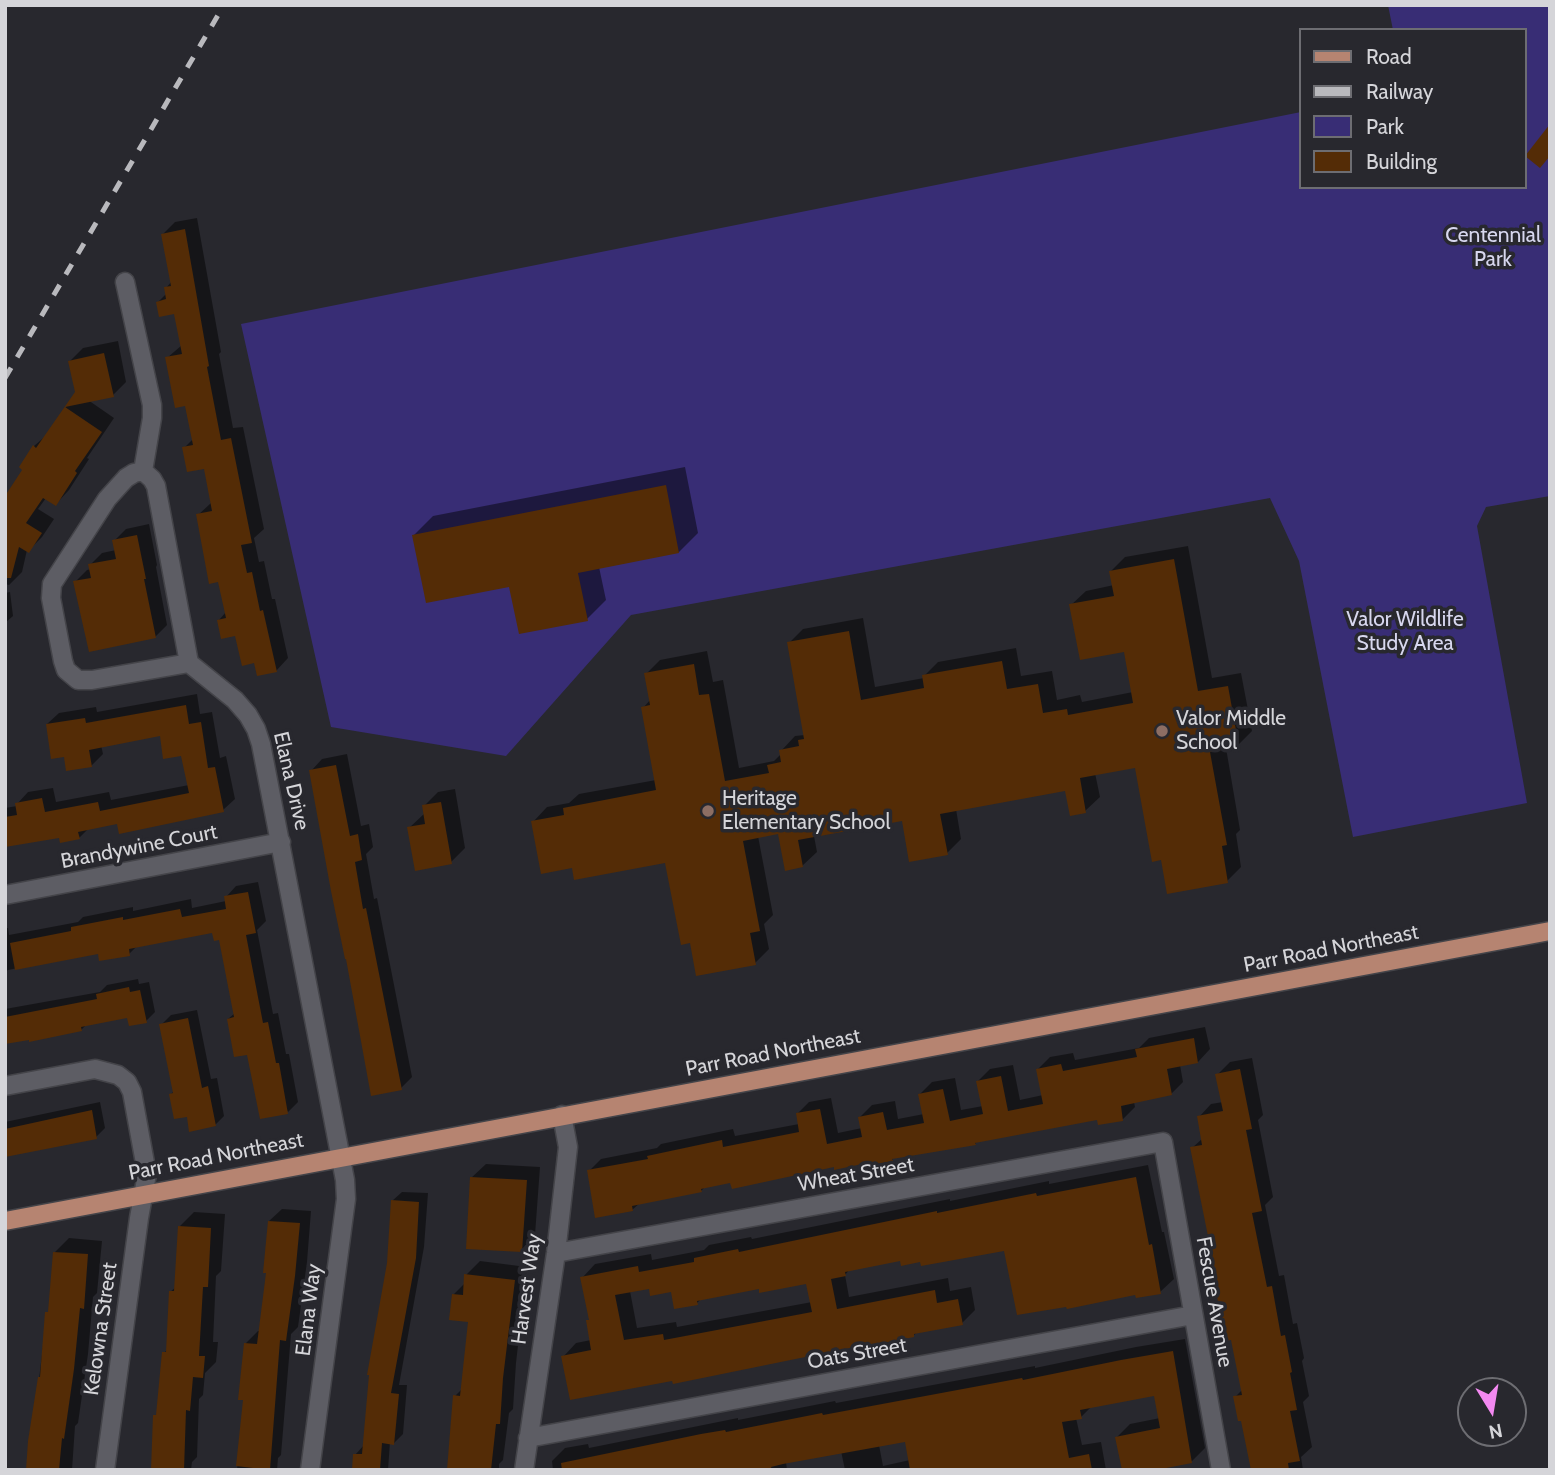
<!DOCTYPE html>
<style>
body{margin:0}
#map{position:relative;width:1555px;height:1475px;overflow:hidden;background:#28282e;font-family:Cabin,sans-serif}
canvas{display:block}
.frame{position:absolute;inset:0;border:7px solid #d5d5d9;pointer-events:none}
.legend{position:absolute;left:1299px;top:28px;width:228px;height:161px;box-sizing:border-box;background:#28282e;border:2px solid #6d6d72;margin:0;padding:9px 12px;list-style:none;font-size:21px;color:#d5d5d9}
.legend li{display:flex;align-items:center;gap:14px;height:35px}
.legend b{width:35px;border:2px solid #6d6d72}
.north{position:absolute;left:1457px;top:1377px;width:70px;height:70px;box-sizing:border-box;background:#28282e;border:2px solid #6d6d72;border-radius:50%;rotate:169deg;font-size:19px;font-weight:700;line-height:28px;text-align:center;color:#d5d5d9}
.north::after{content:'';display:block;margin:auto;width:24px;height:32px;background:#f389f1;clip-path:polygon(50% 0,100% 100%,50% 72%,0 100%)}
</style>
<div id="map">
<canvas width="1555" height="1475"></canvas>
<div class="frame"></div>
<ul class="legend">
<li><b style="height:9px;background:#b68471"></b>Road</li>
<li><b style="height:9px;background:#b9b9bd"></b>Railway</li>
<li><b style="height:19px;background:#382d75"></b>Park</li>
<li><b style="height:19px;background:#542c06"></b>Building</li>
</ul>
<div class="north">N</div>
</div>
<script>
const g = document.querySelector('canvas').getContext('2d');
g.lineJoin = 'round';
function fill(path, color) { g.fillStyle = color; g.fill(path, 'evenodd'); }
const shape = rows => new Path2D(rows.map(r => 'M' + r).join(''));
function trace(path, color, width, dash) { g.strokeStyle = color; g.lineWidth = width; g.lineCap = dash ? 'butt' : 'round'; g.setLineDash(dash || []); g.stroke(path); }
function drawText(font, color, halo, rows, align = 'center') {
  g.font = font + ' Cabin,sans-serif'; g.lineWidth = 7; g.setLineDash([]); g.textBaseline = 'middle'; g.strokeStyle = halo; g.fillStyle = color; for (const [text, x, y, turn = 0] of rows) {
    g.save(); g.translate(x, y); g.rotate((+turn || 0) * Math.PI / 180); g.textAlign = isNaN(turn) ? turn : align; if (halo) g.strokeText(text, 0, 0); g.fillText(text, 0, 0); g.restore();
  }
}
fill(shape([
 [1388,5,1550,5,1550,496,1486,507,1477,526,1527,803,1353,837,1299,561,1270,498,631,615,506,756,331,727,241,324,1301,112,1301,187,1525,187,1525,30,1393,30]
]), '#382d75');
fill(shape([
 [197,218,221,352,219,354,233,428,243,427,264,529,254,538,259,562,264,561,272,599,275,599,288,658,276,671,256,661,237,634,219,620,226,612,220,580,198,515,211,503,205,467,184,448,193,439,187,404,167,358,182,345,176,312,158,302,167,293,166,288,172,281,163,234,175,222],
 [118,341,126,382,113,395,88,400,114,418,87,458,89,459,69,490,56,504,46,498,38,509,54,519,42,537,28,551,27,550,22,572,9,585,5,584,5,499,25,469,34,446,48,434,76,392,70,361,83,348],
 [685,467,698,533,679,552,599,567,606,600,587,619,511,585,414,535,433,516],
 [149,524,157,565,156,567,167,625,155,637,75,582,87,570,91,569,90,565,102,553,116,550,114,541,126,529],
 [1188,546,1212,678,1241,673,1252,731,1238,745,1226,748,1240,830,1236,834,1241,867,1227,881,1162,858,1136,766,1095,773,1100,797,1085,811,1067,789,956,809,961,839,947,853,903,819,814,836,817,852,802,866,780,832,758,836,773,915,764,924,769,949,755,963,692,941,667,861,573,866,533,822,547,807,569,803,579,794,656,780,643,708,651,699,646,674,660,660,707,651,713,682,723,680,739,768,774,761,781,754,781,751,795,736,805,735,789,643,803,629,863,618,875,687,924,678,924,676,938,662,1016,648,1021,676,1052,671,1057,700,1080,695,1082,702,1133,692,1125,650,1071,605,1086,591,1114,585,1111,571,1125,557],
 [10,592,13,616,5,623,5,593],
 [197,694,200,714,212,712,220,758,226,756,235,799,223,810,119,822,89,828,79,838,61,836,5,846,5,808,17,806,17,804,28,792,53,788,56,802,109,792,111,800,189,785,183,754,161,734,101,745,103,754,91,766,66,755,47,724,59,713,96,707,97,712],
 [347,754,361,826,369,824,373,847,366,854,374,899,377,898,412,1077,401,1088,311,771,322,759],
 [455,789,465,848,451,862,409,828,425,813,424,806,438,792],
 [258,882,266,921,257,930,273,1014,278,1013,286,1054,289,1054,298,1102,288,1112,228,1019,235,1013,220,938,213,931,138,945,129,954,99,952,8,970,5,972,5,928,8,928,9,935,78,922,83,917,133,907,133,911,191,899,192,908,226,901,226,897,236,886],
 [138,979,139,984,149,982,155,1012,146,1021,128,1016,86,1025,81,1030,5,1042,5,1009,100,992,107,985],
 [197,1010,211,1079,217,1078,224,1116,215,1125,171,1094,174,1091,161,1025,171,1015],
 [1205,1027,1210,1049,1198,1062,1180,1065,1183,1082,1171,1094,1134,1102,1135,1107,1123,1119,1099,1118,978,1140,975,1144,894,1157,892,1160,869,1161,732,1181,705,1187,701,1191,640,1203,632,1210,589,1171,601,1159,657,1148,661,1144,733,1129,735,1136,799,1124,797,1114,809,1102,831,1098,838,1133,862,1128,860,1117,872,1105,895,1101,898,1119,924,1114,920,1094,932,1082,955,1078,961,1110,983,1106,978,1081,990,1069,1013,1065,1020,1100,1043,1095,1038,1069,1050,1057,1073,1053,1075,1060,1139,1048,1149,1038],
 [1252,1058,1263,1115,1258,1120,1273,1197,1265,1205,1279,1276,1284,1275,1293,1324,1297,1323,1304,1358,1302,1361,1309,1396,1303,1402,1312,1447,1301,1457,1303,1470,1264,1470,1235,1397,1242,1390,1192,1148,1203,1138,1199,1117,1211,1104,1223,1102,1217,1075,1230,1062],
 [100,1102,105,1128,96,1137,5,1155,5,1122],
 [486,1164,540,1167,535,1235,521,1250,471,1178],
 [1148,1165,1162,1232,1164,1232,1174,1279,1160,1292,1137,1293,1006,1249,921,1260,901,1259,850,1269,845,1275,849,1297,948,1278,950,1291,971,1287,975,1310,962,1323,917,1332,914,1335,674,1379,563,1357,576,1343,591,1340,588,1321,590,1319,582,1278,595,1264,651,1254,652,1260,704,1250,709,1245,751,1237,752,1239,950,1199,950,1201,1049,1181,1049,1184],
 [808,1282,812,1302,677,1327,676,1322,637,1328,630,1291,650,1287,672,1290,697,1303,701,1299,760,1287],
 [402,1192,428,1193,424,1247,399,1385,407,1385,403,1434,394,1443,390,1442,388,1470,354,1470,355,1455,364,1445,389,1263,392,1201],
 [282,1209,311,1211,307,1262,298,1327,291,1334,281,1455,278,1458,277,1470,237,1470,245,1399,245,1344,258,1331,260,1331,268,1271,269,1221],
 [194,1212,225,1214,221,1271,216,1276,213,1342,218,1342,216,1362,205,1373,203,1395,199,1399,197,1457,192,1462,191,1470,153,1470,155,1416,158,1412,164,1353,168,1349,170,1292,176,1287,179,1227],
 [69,1238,102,1241,97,1293,93,1297,88,1354,78,1423,75,1426,72,1470,28,1470,47,1313,50,1310,55,1252],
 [480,1261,527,1267,516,1363,513,1409,509,1413,503,1460,499,1464,499,1470,448,1470,455,1396,462,1389,470,1320,453,1295,465,1283,466,1275],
 [1185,1339,1205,1448,1192,1461,1117,1437,1130,1424,1160,1418,1155,1394,1092,1406,1081,1417,1076,1418,1082,1445,1101,1442,1106,1470,845,1470,841,1451,786,1462,787,1470,553,1470,552,1461,565,1448,588,1444,589,1448,738,1418,738,1420,835,1401,836,1403,1035,1366,1035,1368,1136,1347],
 [907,1440,910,1460,883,1466,879,1445]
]), '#0007');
fill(shape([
 [1550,124,1550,156,1540,168,1525,156],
 [185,229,209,366,207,367,221,440,231,438,252,543,241,545,247,573,252,572,260,611,263,610,277,672,257,676,254,663,242,666,235,636,221,639,217,620,226,618,218,582,209,584,196,514,212,511,204,469,187,472,182,447,193,445,185,406,175,408,165,357,182,354,174,314,159,317,156,302,166,299,164,287,171,286,161,234],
 [104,353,114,397,65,407,102,432,75,471,77,473,56,506,43,498,26,523,42,533,29,553,19,547,11,578,5,578,5,496,22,470,19,467,33,445,36,448,75,392,68,361],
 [666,485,679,553,578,573,588,621,519,634,509,587,426,603,412,535],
 [137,535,146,579,144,579,156,638,89,652,73,581,91,578,88,564,116,559,112,540],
 [1174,559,1198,691,1228,686,1239,747,1210,752,1227,845,1222,846,1228,883,1167,894,1161,860,1152,862,1135,768,1080,778,1086,813,1070,816,1065,791,940,814,948,855,909,862,902,821,798,840,803,867,785,871,778,834,743,841,760,931,750,933,756,965,696,976,690,943,681,945,665,863,574,880,572,868,541,874,531,821,564,815,563,808,656,790,641,707,650,705,644,673,694,664,699,695,709,694,725,781,769,773,767,765,781,762,779,750,799,746,798,740,804,739,787,642,849,631,861,700,924,688,922,675,1002,661,1007,689,1038,684,1043,713,1067,709,1068,715,1133,703,1124,652,1080,660,1069,604,1114,596,1109,571],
 [186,705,189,724,201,722,208,768,215,767,224,812,119,834,117,824,78,832,80,839,60,843,59,838,5,847,5,817,17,815,15,803,42,798,45,812,98,802,100,811,189,793,181,756,163,759,160,736,89,750,92,767,66,771,64,757,51,759,46,724,85,718,86,723],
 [336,765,350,836,358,834,362,860,355,862,363,909,366,908,402,1090,371,1096,346,959,345,959,331,891,309,770],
 [441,802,452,864,415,871,407,827,425,824,422,805],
 [248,892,256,933,246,935,263,1023,268,1022,276,1063,279,1063,288,1114,260,1119,247,1055,234,1057,227,1019,234,1017,219,940,214,941,212,933,129,949,130,956,99,961,98,954,15,970,10,943,71,931,71,927,123,917,123,920,180,909,182,917,226,909,224,896],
 [129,987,130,992,140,990,147,1023,129,1026,127,1018,81,1027,82,1031,29,1042,29,1040,5,1044,5,1017,97,999,96,994],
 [188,1018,202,1088,208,1086,216,1126,189,1132,187,1117,174,1119,169,1094,173,1093,159,1024],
 [1194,1038,1198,1063,1167,1069,1172,1095,1121,1106,1123,1121,1098,1125,1097,1120,975,1143,976,1145,892,1159,893,1161,868,1166,867,1163,834,1170,834,1167,732,1189,730,1183,701,1189,702,1192,632,1206,633,1211,595,1218,587,1170,648,1159,647,1156,722,1140,723,1147,799,1132,796,1113,820,1109,827,1144,862,1137,858,1117,883,1112,887,1130,924,1123,918,1094,943,1089,950,1121,983,1114,976,1081,1001,1076,1008,1111,1043,1104,1036,1069,1061,1064,1063,1071,1137,1057,1135,1049],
 [1240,1069,1252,1129,1246,1130,1262,1211,1252,1213,1267,1287,1272,1286,1281,1336,1285,1335,1292,1372,1290,1373,1297,1410,1290,1411,1300,1461,1288,1463,1289,1470,1251,1470,1241,1421,1238,1421,1233,1396,1242,1395,1231,1340,1225,1341,1208,1246,1210,1246,1190,1147,1202,1145,1197,1116,1223,1111,1215,1074],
 [92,1110,97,1139,5,1157,5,1129],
 [470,1177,527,1180,522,1252,466,1249],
 [1136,1177,1149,1245,1152,1244,1161,1294,1136,1298,1135,1295,1067,1309,1066,1307,1017,1315,1004,1251,921,1266,920,1262,901,1266,900,1261,845,1272,846,1276,831,1279,837,1309,935,1290,937,1303,958,1299,963,1325,914,1334,914,1337,869,1346,869,1344,673,1384,672,1381,570,1400,561,1356,591,1350,586,1320,589,1320,580,1277,638,1266,639,1272,694,1262,694,1258,738,1249,739,1252,937,1211,937,1213,1036,1193,1037,1196],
 [806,1284,812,1312,664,1340,663,1334,624,1340,615,1295,649,1289,650,1296,671,1292,674,1309,698,1305,697,1301,759,1289,759,1293],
 [391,1200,419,1202,416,1258,391,1393,399,1394,394,1445,382,1443,380,1470,352,1470,353,1454,362,1454,369,1375,367,1375,387,1263],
 [268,1221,300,1223,295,1276,286,1341,280,1340,270,1470,236,1466,243,1400,238,1400,244,1343,257,1344,266,1273,263,1273],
 [178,1226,211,1228,208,1287,203,1287,199,1356,205,1356,203,1378,193,1377,190,1411,186,1410,184,1470,151,1470,153,1415,156,1415,162,1352,166,1352,169,1291,174,1291],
 [53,1252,88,1254,84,1309,80,1308,74,1369,64,1439,62,1438,59,1470,26,1470,28,1441,38,1377,40,1377,45,1312,48,1312],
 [464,1274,515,1280,503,1378,500,1424,496,1424,491,1470,447,1470,453,1395,460,1396,468,1322,449,1320,452,1294,463,1295],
 [1173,1351,1192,1463,1156,1470,1122,1470,1115,1437,1160,1428,1154,1396,1080,1410,1082,1419,1062,1422,1069,1458,1089,1454,1092,1470,910,1470,905,1442,783,1464,771,1467,772,1470,562,1470,561,1463,701,1434,725,1430,726,1432,822,1413,823,1415,1022,1378,1023,1380,1121,1360]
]), '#542c06');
const minor = shape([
 [125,282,152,405,152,418,143,471,152,479,156,486,189,663,235,700,248,715,256,729,261,744,345,1180,346,1199,310,1470],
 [143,471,134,473,126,478,107,499,52,584,51,598,63,661,66,670,78,680,92,680,189,663],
 [5,895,281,842],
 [5,1086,95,1069,118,1075,127,1082,132,1092,147,1174,139,1218,105,1470],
 [556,1253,1163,1142,1221,1470],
 [528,1438,1193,1315],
 [524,1470,556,1253,568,1147,562,1115]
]);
const major = shape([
 [5,1221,1550,931]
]);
trace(minor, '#444449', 21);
trace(major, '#444449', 21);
trace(minor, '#5d5d64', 18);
trace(major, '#b68471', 18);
trace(shape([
 [5,378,224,5]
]), '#b9b9bd', 5, [12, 12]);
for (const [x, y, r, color] of [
 [1162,731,7,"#8d6e63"],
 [708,811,7,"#8d6e63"]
]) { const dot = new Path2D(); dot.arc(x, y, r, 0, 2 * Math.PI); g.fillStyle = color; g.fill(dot); trace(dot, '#28282e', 2.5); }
drawText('21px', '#d7d7ee', '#28282e', [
 ["Centennial",1493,236],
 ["Park",1493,260],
 ["Valor Wildlife",1405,620],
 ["Study Area",1405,644]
]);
drawText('21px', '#d5d5d9', '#28282e', [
 ["Valor Middle",1176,719],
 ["School",1176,743],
 ["Heritage",722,799],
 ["Elementary School",722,823]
], 'left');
drawText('21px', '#d5d5d9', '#28282e', [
 ["Elana Drive",291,781,77],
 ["Brandywine Court",139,847,-11],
 ["Parr Road Northeast",1331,949,-11],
 ["Parr Road Northeast",773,1053,-11],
 ["Parr Road Northeast",216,1157,-11],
 ["Wheat Street",856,1175,-10],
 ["Harvest Way",527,1289,-82],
 ["Fescue Avenue",1214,1302,80],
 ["Elana Way",309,1310,-83],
 ["Kelowna Street",101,1329,-82],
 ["Oats Street",857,1354,-10]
]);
</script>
